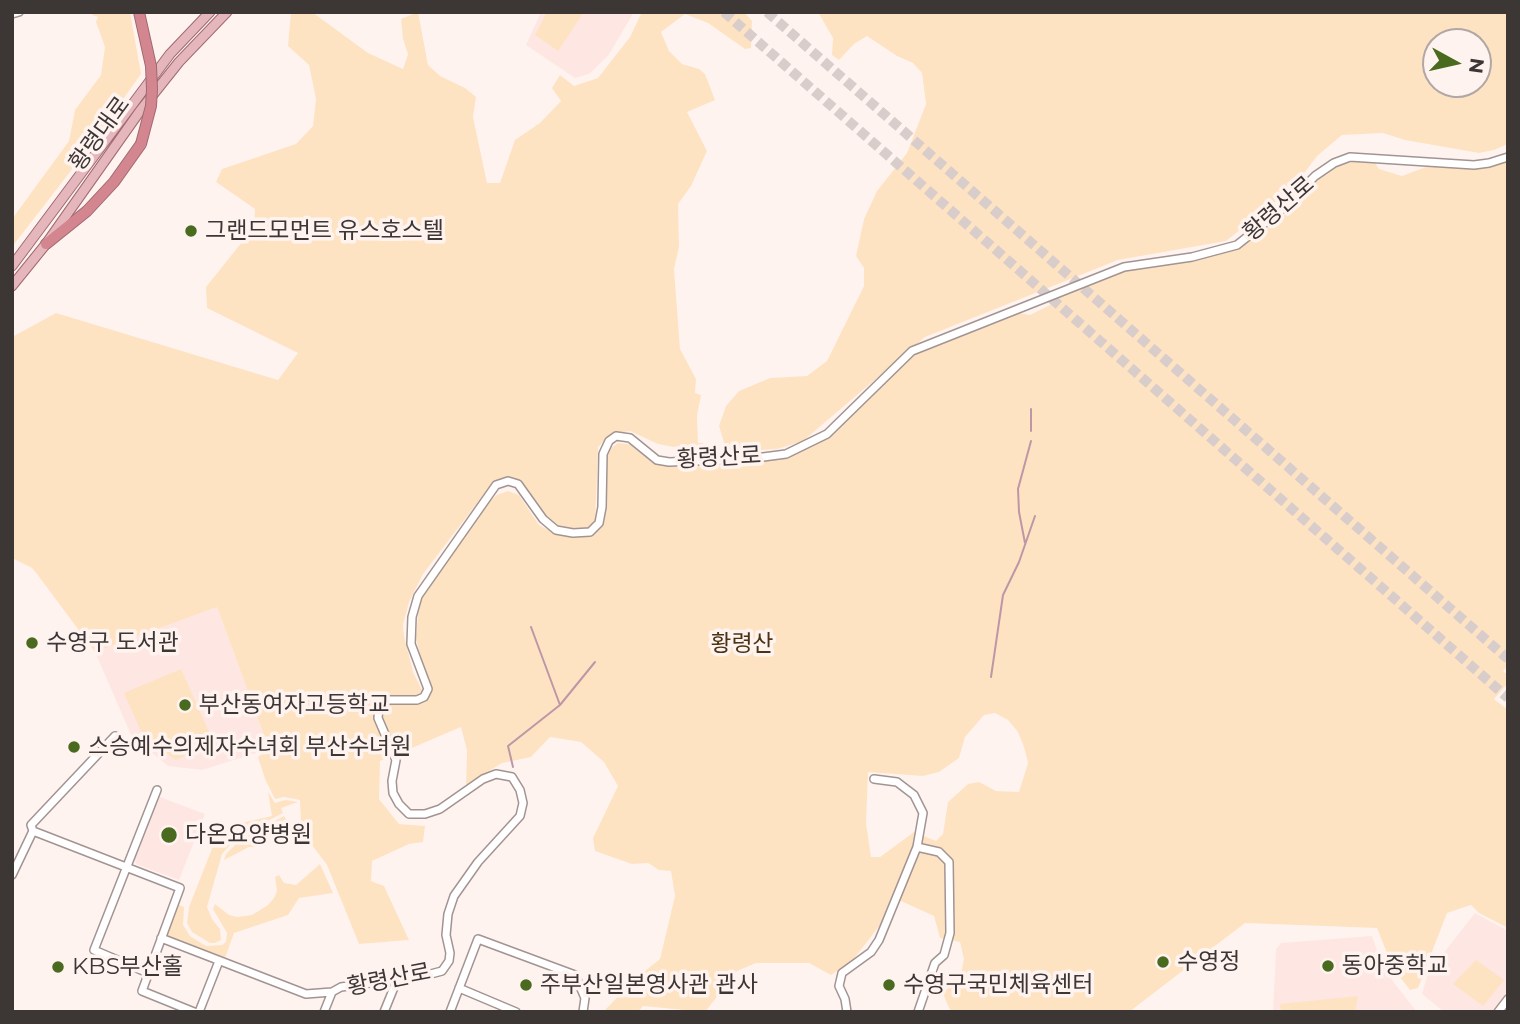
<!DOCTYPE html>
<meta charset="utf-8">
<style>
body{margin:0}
#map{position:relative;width:1520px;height:1024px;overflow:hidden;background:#fff3f0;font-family:Montserrat,sans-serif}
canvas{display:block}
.frame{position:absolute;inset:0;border:14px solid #3c3635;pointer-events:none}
.north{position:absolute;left:1422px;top:28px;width:70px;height:70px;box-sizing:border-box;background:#fff3f0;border:2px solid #b1a7a5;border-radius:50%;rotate:98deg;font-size:19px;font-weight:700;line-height:28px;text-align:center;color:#3c3635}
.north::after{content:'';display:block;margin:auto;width:24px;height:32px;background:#4a6a20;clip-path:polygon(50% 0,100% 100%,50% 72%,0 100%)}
</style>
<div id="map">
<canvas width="1520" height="1024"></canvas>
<div class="frame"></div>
<div class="north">N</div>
</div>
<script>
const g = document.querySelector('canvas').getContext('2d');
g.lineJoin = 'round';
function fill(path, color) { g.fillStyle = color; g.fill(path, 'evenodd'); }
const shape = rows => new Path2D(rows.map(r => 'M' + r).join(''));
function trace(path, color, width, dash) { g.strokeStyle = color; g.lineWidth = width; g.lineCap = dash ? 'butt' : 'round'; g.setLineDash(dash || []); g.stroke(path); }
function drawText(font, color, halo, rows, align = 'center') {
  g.font = font + ' Montserrat,"Noto Sans KR",sans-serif'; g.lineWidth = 7; g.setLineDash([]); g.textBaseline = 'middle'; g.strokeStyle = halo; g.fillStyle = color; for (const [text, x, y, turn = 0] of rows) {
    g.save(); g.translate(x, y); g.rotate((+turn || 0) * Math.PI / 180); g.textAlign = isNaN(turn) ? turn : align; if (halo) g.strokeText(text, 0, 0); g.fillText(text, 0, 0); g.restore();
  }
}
fill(shape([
 [541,12,634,12,608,56,589,74,575,78,526,45],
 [217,607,269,749,202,770,168,766,132,737,95,652],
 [160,797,205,814,179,880,136,864,134,857,156,800],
 [1475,913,1508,931,1508,993,1493,1012,1444,1012,1422,994,1428,973],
 [1372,936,1381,962,1395,984,1417,1012,1273,1012,1276,949,1281,943]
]), '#fee6e2');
fill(shape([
 [93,12,130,12,141,74,87,150,12,247,12,219,69,141,75,110,101,75,105,47,96,22,98,17,92,15],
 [291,12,312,12,368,53,403,69,408,54,403,39,401,19,418,12,428,65,440,76,465,88,476,97,473,117,487,183,500,183,515,140,540,123,561,101,552,88,560,75,574,86,598,78,630,37,642,12,744,12,752,21,751,48,745,49,708,23,685,14,661,32,669,51,682,64,699,69,705,74,715,100,687,112,707,151,691,186,678,204,679,247,674,269,680,349,696,379,695,393,701,395,697,416,698,443,703,443,702,449,700,452,658,444,630,431,611,434,598,447,595,524,583,531,557,527,548,519,521,482,512,477,502,478,494,481,423,574,409,602,403,625,404,636,413,672,422,690,418,696,380,697,375,705,374,721,381,731,392,756,380,761,379,799,399,824,425,826,423,842,409,844,372,861,371,881,384,886,409,940,359,944,327,865,312,845,301,823,300,800,284,797,275,799,265,779,258,757,269,749,217,607,95,652,37,574,32,568,12,558,12,337,56,313,278,380,298,353,207,308,206,287,254,227,255,209,216,182,222,169,296,144,313,126,316,99,309,65,288,46],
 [547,12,584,12,558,51,535,35],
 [818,12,1508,12,1508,144,1494,150,1479,153,1405,140,1383,133,1342,135,1317,156,1293,188,1226,241,1118,260,925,337,803,441,777,449,727,452,719,426,726,406,739,391,770,378,807,376,827,361,864,286,864,268,856,256,864,219,877,191,907,153,926,104,922,73,913,63,897,56,867,36,854,44,839,60,832,55,833,38],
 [1436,42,1478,42,1478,84,1436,84],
 [1508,160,1508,666,1503,671,1508,675,1508,683,1494,699,1508,710,1508,928,1479,913,1471,905,1447,913,1418,988,1410,990,1393,968,1377,928,1245,923,1129,1012,951,1012,943,994,961,973,964,959,960,942,940,938,934,916,892,897,881,924,852,961,831,975,809,963,756,963,737,971,705,1012,643,1006,638,1012,606,1012,604,1011,635,979,660,959,675,896,671,871,659,870,648,863,632,864,595,851,593,838,618,786,604,762,581,742,550,737,531,757,502,763,466,785,467,751,461,727,400,753,387,734,382,714,384,706,390,703,421,703,429,698,429,678,422,665,416,638,419,604,424,594,489,502,497,495,508,491,519,495,539,525,552,532,561,535,590,536,604,524,607,501,607,451,618,443,634,445,651,460,664,464,746,464,789,456,826,437,913,355,1014,312,1030,315,1050,305,1055,298,1072,290,1121,272,1196,259,1238,248,1290,207,1314,183,1334,167,1356,161,1375,163,1379,169,1402,176,1431,165,1486,167],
 [995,713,1008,720,1018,732,1024,747,1028,763,1019,792,996,791,979,782,968,784,948,802,943,834,936,841,914,832,880,857,871,857,866,823,868,772,923,776,939,772,959,758,965,737,984,715],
 [181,669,214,743,176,760,144,738,124,693],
 [268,792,275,803,285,800,298,802,281,808,283,813,237,837,222,854,207,907,212,919,220,929,221,940,215,943,210,943,192,932,187,923,189,907,215,841,204,836,206,831,272,816],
 [284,816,288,823,268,833,260,840,256,847,249,847,224,860,226,854,240,840],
 [320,864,333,893,299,898,288,915,234,933,224,961,167,939,165,934,177,904,184,907,183,925,190,936,206,946,222,945,226,942,227,933,213,909,215,904,229,915,237,917,252,915,268,905,274,898,277,891,275,877,279,875,284,883,296,885],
 [1476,960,1504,980,1483,1006,1453,984],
 [1358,996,1355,1012,1281,1012,1280,1004]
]), '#fee3c3');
trace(shape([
 [1031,409,1031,431],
 [1025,543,1019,512,1018,489,1031,441],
 [531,627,560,705],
 [991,677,1003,595,1019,562,1035,516],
 [513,767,508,746,560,705,595,662]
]), '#be97a6', 2);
trace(shape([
 [724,12,1508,698],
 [767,12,1508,659]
]), '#d8cdcb', 10, [10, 5]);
const minor = shape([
 [12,14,19,12],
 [874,779,897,782,914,795,923,813,917,847,939,852,949,862,950,933,944,955,935,963,918,1012],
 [33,831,180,888,142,991,194,1012],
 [12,875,33,831,31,825,115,736],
 [161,938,306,994,332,992,341,987,427,975,442,971,449,961,450,953,446,935,448,914,454,896,478,862,520,816,523,803,520,790,512,777,496,774,483,779,440,809,425,814,409,814,399,804,393,793,392,781,396,760,378,718,379,707,385,700,417,700,424,697,428,689,411,644,412,617,418,596,496,485,508,481,518,484,543,519,556,530,573,533,590,532,599,523,602,507,603,454,609,441,616,436,630,438,657,460,669,462,748,459,786,454,827,434,912,351,1124,267,1192,257,1237,245,1281,210,1315,176,1334,163,1350,157,1474,165,1489,163,1508,157],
 [148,973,94,950,157,790],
 [459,988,516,1012],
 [199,1012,219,961],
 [324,1012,332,992],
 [384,1012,397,980],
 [450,1012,478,939,575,975,585,998,583,1012],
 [847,1012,845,999,839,986,842,973,871,952,879,940,917,847],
 [1498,1012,1508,999]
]);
const major = shape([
 [12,266,170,54,210,12],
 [12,286,46,244,140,111,179,62,227,12]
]);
const highway = shape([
 [46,244,87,211,114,182,141,144]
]);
trace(minor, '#a29492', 10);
trace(major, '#9f6a70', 11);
trace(highway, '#9f6a70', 12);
trace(minor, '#fff', 7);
trace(major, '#e5b6bc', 9);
trace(highway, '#d48690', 10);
const highwayBridge = shape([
 [139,12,151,66,152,89,151,106,141,144]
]);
trace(highwayBridge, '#9f6a70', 12, []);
trace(highwayBridge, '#d48690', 10);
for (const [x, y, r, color] of [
 [191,231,7,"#4a6a20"],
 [32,643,7,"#4a6a20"],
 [185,705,7,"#4a6a20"],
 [74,747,7,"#4a6a20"],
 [169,835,9,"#4a6a20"],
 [1163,962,7,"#4a6a20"],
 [1328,966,7,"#4a6a20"],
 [58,967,7,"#4a6a20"],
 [526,985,7,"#4a6a20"],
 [889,985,7,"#4a6a20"]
]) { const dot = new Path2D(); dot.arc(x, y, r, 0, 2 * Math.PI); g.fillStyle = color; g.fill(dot); trace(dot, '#fff3f0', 2.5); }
drawText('23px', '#3c3635', '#fff3f0', [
 ["황령대로",100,134,-54],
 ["황령산로",1279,209,-41],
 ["황령산로",719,458,-3],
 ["황령산로",389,980,-11]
]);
drawText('23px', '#3c3635', '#fff3f0', [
 ["그랜드모먼트 유스호스텔",205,231],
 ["수영구 도서관",46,643],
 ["부산동여자고등학교",199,705],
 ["스승예수의제자수녀회 부산수녀원",88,747],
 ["다온요양병원",185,835],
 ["수영정",1177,962],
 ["동아중학교",1342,966],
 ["KBS부산홀",72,967],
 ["주부산일본영사관 관사",540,985],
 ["수영구국민체육센터",903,985]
], 'left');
drawText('23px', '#4b3313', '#fff3f0', [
 ["황령산",742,644]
]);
</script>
